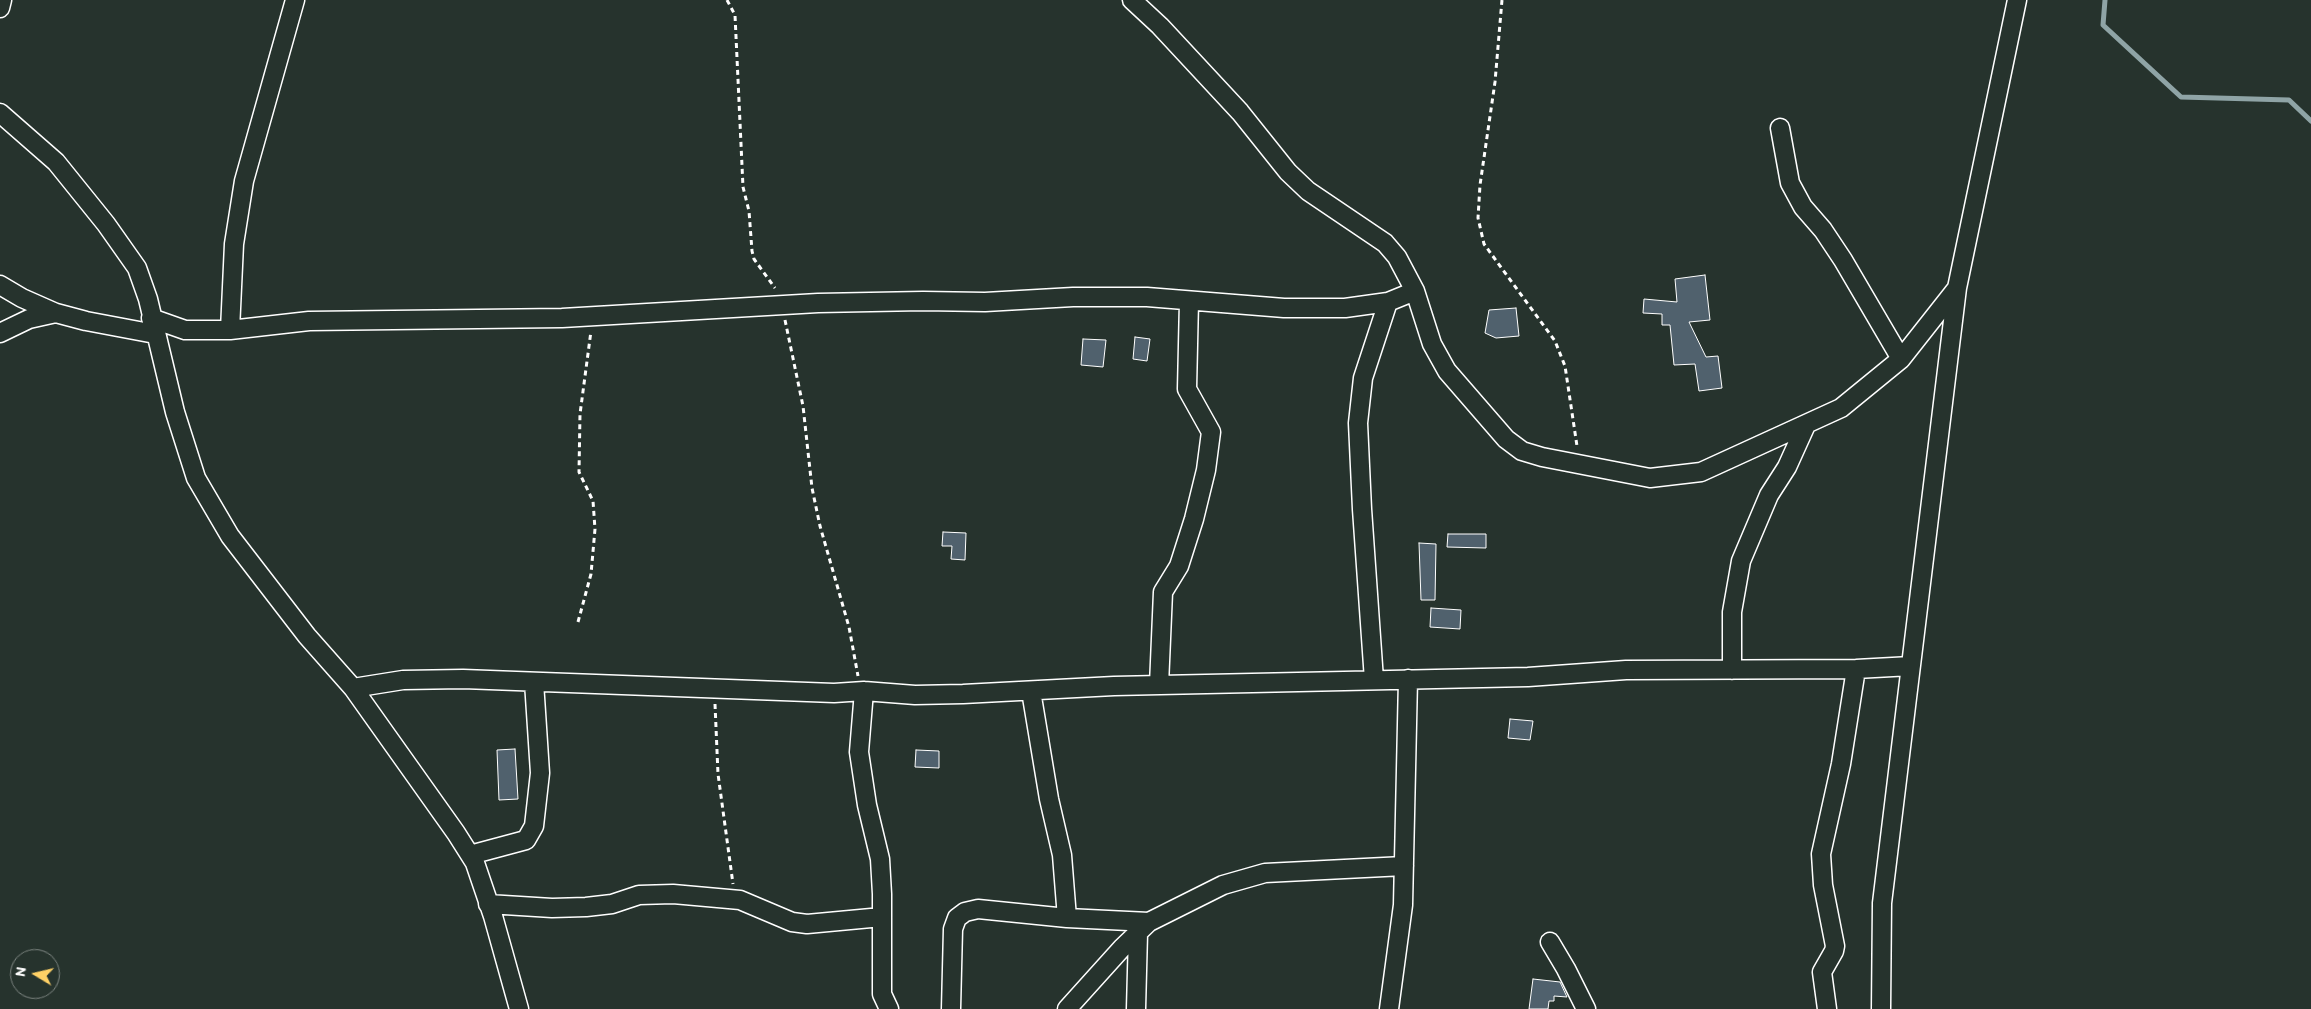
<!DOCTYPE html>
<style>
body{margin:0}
#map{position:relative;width:2311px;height:1009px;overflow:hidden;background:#26332d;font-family:Itim,sans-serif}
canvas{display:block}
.north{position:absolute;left:10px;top:949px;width:50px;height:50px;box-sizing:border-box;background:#26332d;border:1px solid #7d8581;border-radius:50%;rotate:279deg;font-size:14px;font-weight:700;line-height:20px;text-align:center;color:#fff}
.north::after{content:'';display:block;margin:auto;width:18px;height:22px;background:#ffd166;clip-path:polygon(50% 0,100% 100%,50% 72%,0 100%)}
</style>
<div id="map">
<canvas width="2311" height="1009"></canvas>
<div class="north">N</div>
</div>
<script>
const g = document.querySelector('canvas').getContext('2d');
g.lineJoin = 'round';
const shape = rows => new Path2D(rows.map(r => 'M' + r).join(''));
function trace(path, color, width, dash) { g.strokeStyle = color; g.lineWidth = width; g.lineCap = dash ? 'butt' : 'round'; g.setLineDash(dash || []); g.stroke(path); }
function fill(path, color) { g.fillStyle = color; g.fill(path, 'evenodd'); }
trace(shape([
 [2105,0,2103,25,2181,97,2289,100,2311,121]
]), '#8fa4a6', 5);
const building = shape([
 [1705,275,1710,320,1689,322,1706,357,1718,356,1722,388,1699,391,1695,364,1674,365,1670,325,1662,325,1662,314,1643,313,1644,299,1677,302,1675,279,1705,275],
 [1516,308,1519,336,1496,338,1485,333,1489,310,1516,308],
 [1135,337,1150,339,1147,361,1133,359,1135,337],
 [1083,339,1106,340,1103,367,1081,365,1083,339],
 [943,532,966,533,965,560,951,559,952,546,942,546,943,532],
 [1448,534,1486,534,1486,548,1447,547,1448,534],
 [1419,543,1436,544,1435,600,1421,600,1419,543],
 [1431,608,1461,610,1460,629,1430,627,1431,608],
 [1510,719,1533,721,1530,740,1508,738,1510,719],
 [515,749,518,799,499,800,497,750,515,749],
 [916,750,939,751,939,768,915,767,916,750],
 [1533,979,1560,982,1567,997,1554,996,1554,1001,1549,1001,1548,1009,1529,1009,1533,979]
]);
fill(building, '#50616d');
trace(building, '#fff', 1);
const minor = shape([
 [1132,0,1160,26,1240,112,1288,172,1308,191,1385,243,1397,257,1415,291,1432,344,1447,371,1506,439,1522,451,1542,457,1650,478,1701,472,1841,408,1901,359,1957,288],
 [0,8,2,0],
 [0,113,56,162,106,224,137,268,148,299,175,412,196,478,230,536,307,636,353,688,456,833,475,863,493,916,519,1009],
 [1780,128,1790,183,1803,207,1823,230,1843,260,1901,359],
 [0,285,22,298,56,313,86,321,155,334],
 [151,318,185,330,230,330,309,321,562,318,818,303,923,301,985,302,1073,297,1147,297,1284,308,1345,308,1388,302,1415,291],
 [230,330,234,244,244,181,295,0],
 [0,333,29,319,56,313],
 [1732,670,1732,612,1741,561,1769,495,1787,467,1806,425],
 [1374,680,1362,509,1358,423,1363,378,1388,302],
 [1159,685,1163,592,1179,566,1194,519,1206,470,1211,432,1187,389,1189,301],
 [353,688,403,680,463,679,834,693,864,691,915,695,963,694,1114,686,1528,677,1626,670,1856,669,1911,666],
 [864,691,859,752,867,805,880,859,882,894,882,994,889,1009],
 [1031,691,1049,799,1062,855,1067,918],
 [470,855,526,840,534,826,540,773,534,682],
 [488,904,552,908,586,907,612,904,639,895,673,894,740,900,792,922,807,924,882,917],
 [1550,942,1566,969,1586,1009],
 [951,1009,953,929,957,918,965,912,978,909,1067,918,1149,922],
 [1067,1009,1122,948,1149,922,1223,885,1265,873,1404,866],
 [1136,1009,1138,933],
 [1389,1009,1403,905,1408,679],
 [1827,1009,1822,972,1834,951,1835,946,1823,885,1821,854,1841,764,1856,669],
 [1881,1009,1882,903,1957,288,2017,0]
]);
trace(minor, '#fff', 21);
trace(shape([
 [727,0,735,15,743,187,749,211,752,251,754,259,775,288],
 [1502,0,1495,82,1480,185,1478,218,1484,244,1555,341,1565,366,1577,446],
 [785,320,803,406,812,488,820,526,849,627,858,676],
 [578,622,591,574,595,529,593,501,579,472,580,414,591,331],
 [715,704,718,774,733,884]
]), '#fff', 3, [5, 4]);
trace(minor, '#26332d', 18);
</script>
